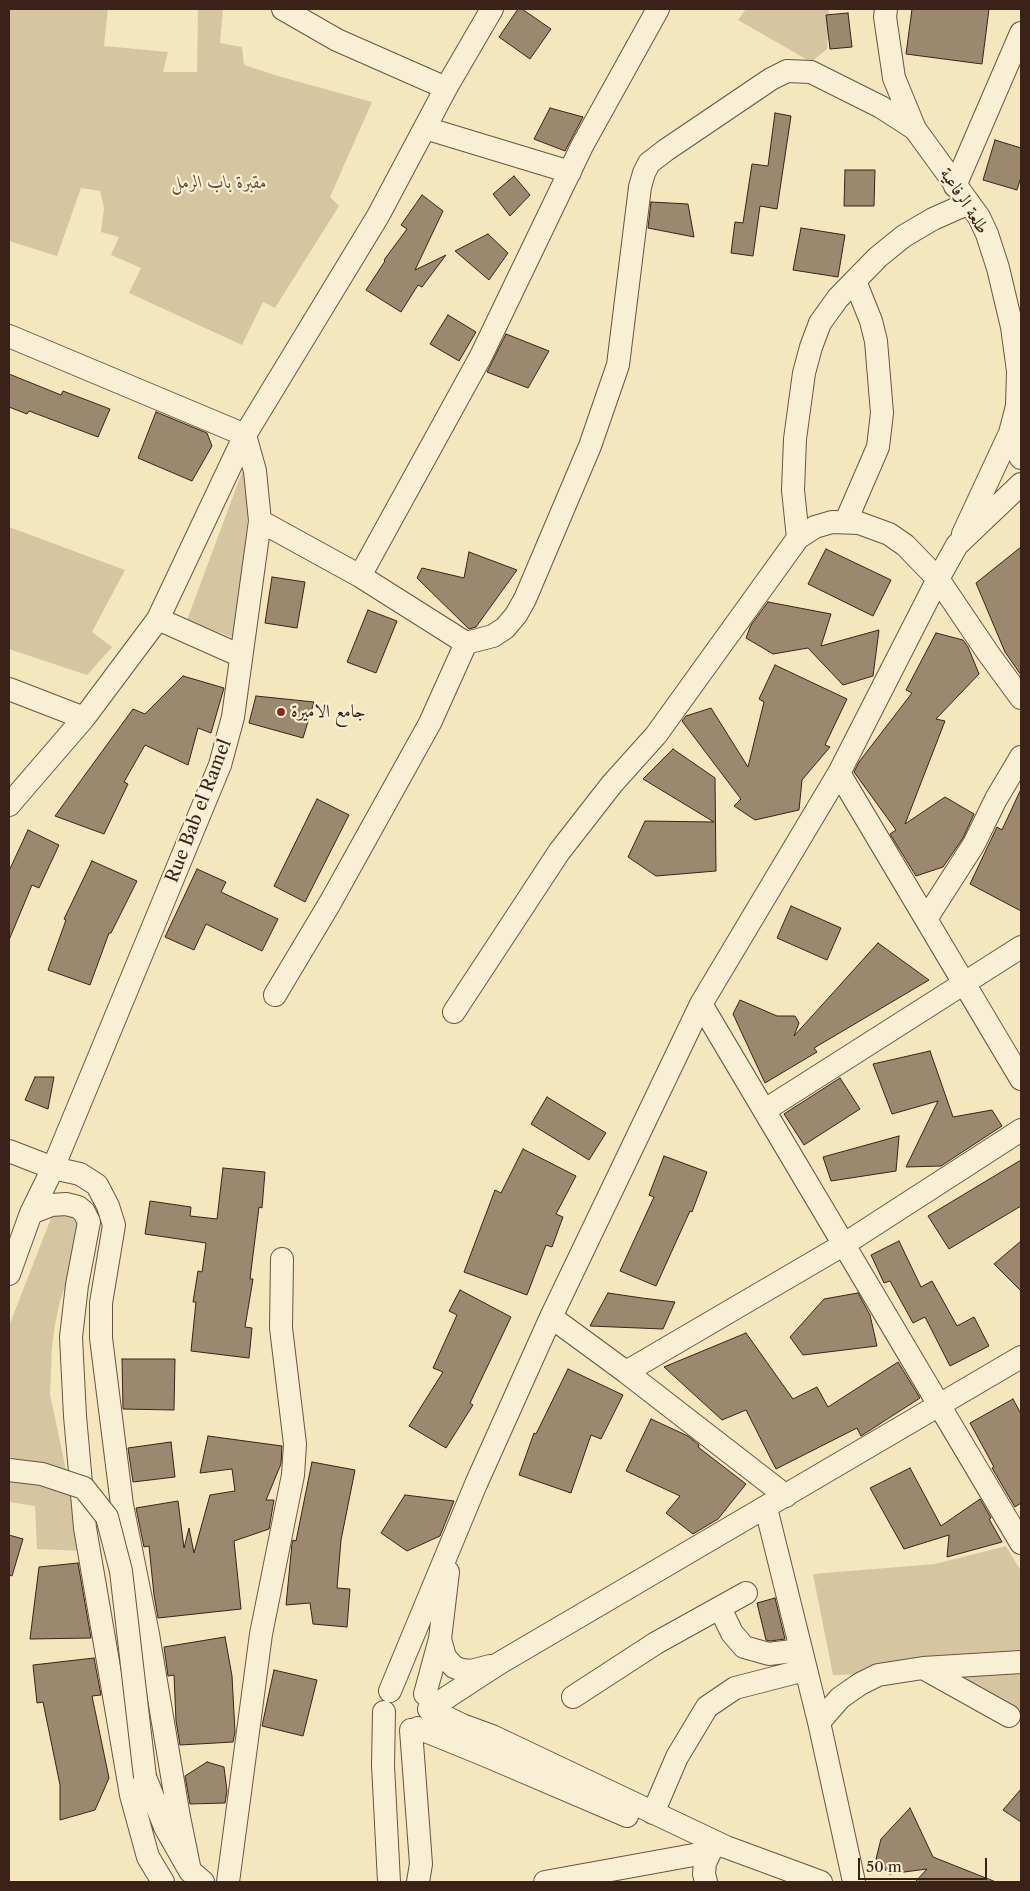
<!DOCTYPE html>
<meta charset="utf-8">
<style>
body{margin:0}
#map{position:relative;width:1030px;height:1891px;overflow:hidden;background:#f5e7bd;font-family:"Libre Caslon Text",serif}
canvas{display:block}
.frame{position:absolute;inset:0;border:10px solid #3b2219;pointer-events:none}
.scale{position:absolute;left:858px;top:1858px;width:129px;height:22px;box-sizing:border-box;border:2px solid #3b2219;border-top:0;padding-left:6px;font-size:15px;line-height:18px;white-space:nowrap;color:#3b2219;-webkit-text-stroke:4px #f8efd4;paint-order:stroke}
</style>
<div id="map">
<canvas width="1030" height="1891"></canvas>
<div class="frame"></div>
<div class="scale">50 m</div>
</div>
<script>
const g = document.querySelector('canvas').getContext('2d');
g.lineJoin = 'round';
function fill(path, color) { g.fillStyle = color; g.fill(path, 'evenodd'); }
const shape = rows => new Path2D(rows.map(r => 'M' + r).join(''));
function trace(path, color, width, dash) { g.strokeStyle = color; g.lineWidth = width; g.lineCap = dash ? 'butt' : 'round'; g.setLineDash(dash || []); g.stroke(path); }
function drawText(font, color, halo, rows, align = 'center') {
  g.font = font + ' "Libre Caslon Text",Amiri,serif'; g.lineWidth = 4.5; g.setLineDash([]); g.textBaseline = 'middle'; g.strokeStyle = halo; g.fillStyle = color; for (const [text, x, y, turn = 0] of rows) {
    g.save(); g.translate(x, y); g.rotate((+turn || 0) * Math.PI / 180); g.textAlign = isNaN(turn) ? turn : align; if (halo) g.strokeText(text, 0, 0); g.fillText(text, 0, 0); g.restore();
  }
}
fill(shape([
 [9,9,108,9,104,46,168,52,163,72,197,72,198,9,223,9,220,43,242,47,244,65,278,76,372,102,330,197,339,206,275,308,263,302,242,345,129,293,141,268,111,255,119,237,101,232,104,208,100,191,81,188,57,256,9,241],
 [746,9,829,9,827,49,811,62,738,20],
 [242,472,253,474,234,638,187,620],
 [9,527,125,570,92,632,112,647,87,675,9,649],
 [53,1213,78,1217,73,1262,60,1301,55,1324,52,1347,50,1394,83,1551,37,1549,35,1506,9,1502,9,1326],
 [1006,1546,1021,1571,1021,1710,924,1673,833,1675,813,1574,935,1564]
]), '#d5c6a1');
const building = shape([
 [518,9,522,9,551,29,530,59,499,37,518,9],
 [912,9,989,9,982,64,906,54,912,9],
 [848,13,852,47,830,49,826,15,848,13],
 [550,108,583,117,565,151,534,139,550,108],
 [775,113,791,116,777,209,760,206,753,256,731,253,735,222,743,223,752,164,768,166,775,113],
 [995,140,1021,148,1021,177,1017,190,983,180,995,140],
 [845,170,875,170,874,206,844,206,845,170],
 [514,176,530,195,510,216,493,194,514,176],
 [422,195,443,211,415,270,446,255,422,287,418,285,401,312,366,290,385,261,384,260,407,229,401,225,422,195],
 [651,202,688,204,694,237,648,228,651,202],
 [801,228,845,235,838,277,793,270,801,228],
 [488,234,508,253,489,280,455,251,488,234],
 [448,315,476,332,459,361,430,344,448,315],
 [506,334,549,351,528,388,487,372,506,334],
 [9,374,61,395,63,391,110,409,98,437,29,411,27,414,9,407,9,374],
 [156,412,207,433,212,446,192,481,138,458,156,412],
 [1021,547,1021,675,1005,652,976,583,1021,547],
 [826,549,891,580,873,616,808,584,826,549],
 [469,552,517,570,476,627,469,629,417,578,422,568,464,578,469,552],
 [272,577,305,582,297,628,265,623,272,577],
 [768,602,831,614,821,646,879,630,873,676,843,685,808,648,773,654,746,638,751,625,768,602],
 [368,610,397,621,376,673,347,662,368,610],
 [936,633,963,640,968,647,979,674,936,719,945,721,905,824,945,797,974,814,963,838,943,867,916,876,890,834,896,830,854,772,859,762,912,693,906,690,936,633],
 [775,665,847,699,825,745,830,747,802,780,799,810,755,820,734,806,741,799,682,721,686,716,711,708,748,767,764,702,759,699,775,665],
 [183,676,224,688,211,733,198,728,188,765,145,745,124,782,128,784,104,834,55,816,133,709,145,714,183,676],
 [256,696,314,702,303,738,249,723,256,696],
 [673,749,715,778,716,871,656,876,628,857,645,821,714,822,643,779,673,749],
 [1021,789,1021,911,970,884,997,827,1002,830,1021,789],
 [317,799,349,815,305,902,274,886,317,799],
 [28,830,59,845,39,888,32,885,9,940,9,871,28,830],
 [92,861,137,881,111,933,109,933,90,985,48,970,66,920,64,919,92,861],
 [197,869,226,882,221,892,278,919,262,951,206,924,194,950,165,937,197,869],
 [791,906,841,928,827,960,777,938,791,906],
 [878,943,929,980,814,1048,817,1052,765,1083,733,1014,740,1000,777,1016,795,1016,799,1023,794,1036,878,943],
 [930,1051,953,1117,992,1110,1002,1126,941,1166,906,1167,938,1101,892,1114,873,1064,930,1051],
 [35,1077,54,1077,48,1109,25,1100,35,1077],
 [840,1078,860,1109,804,1145,784,1114,840,1078],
 [547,1097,606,1133,589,1160,531,1124,547,1097],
 [899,1136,896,1171,831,1181,823,1157,899,1136],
 [523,1149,576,1176,556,1214,563,1217,552,1247,546,1245,527,1295,464,1272,495,1190,501,1193,523,1149],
 [664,1156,707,1172,692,1212,690,1211,656,1286,620,1271,654,1197,649,1195,664,1156],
 [1021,1160,1021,1206,949,1249,928,1216,1021,1160],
 [223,1168,265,1172,262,1208,259,1207,250,1279,253,1279,245,1327,252,1328,249,1358,191,1351,196,1302,193,1302,198,1271,202,1272,206,1243,145,1234,150,1201,191,1207,190,1216,217,1219,223,1168],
 [899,1241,921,1287,932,1281,957,1326,974,1317,989,1346,950,1366,925,1317,913,1323,890,1281,884,1283,871,1255,899,1241],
 [1021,1241,1021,1291,994,1264,1021,1241],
 [460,1290,511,1317,470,1403,473,1405,446,1448,409,1426,443,1372,433,1368,457,1315,449,1311,460,1290],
 [608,1293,642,1298,675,1302,663,1329,590,1326,608,1293],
 [858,1293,870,1315,877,1346,803,1355,790,1337,824,1299,858,1293],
 [746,1333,793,1399,817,1387,828,1407,898,1362,920,1398,861,1436,857,1428,776,1469,746,1410,722,1420,664,1367,746,1333],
 [122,1359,175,1359,174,1410,123,1409,122,1359],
 [568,1369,623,1395,601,1439,591,1435,571,1493,519,1475,534,1433,536,1434,568,1369],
 [1013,1399,1021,1414,1021,1503,1015,1507,992,1468,994,1467,970,1423,1013,1399],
 [651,1419,688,1436,699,1445,698,1447,746,1484,718,1519,693,1534,666,1513,680,1496,626,1471,651,1419],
 [208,1436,282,1446,281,1464,266,1500,274,1500,269,1529,234,1541,241,1609,158,1618,154,1595,149,1546,144,1547,136,1508,178,1501,184,1548,189,1528,194,1553,210,1495,235,1491,232,1469,200,1473,208,1436],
 [171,1442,175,1477,133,1482,128,1448,171,1442],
 [312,1462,355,1470,341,1540,337,1588,350,1589,347,1627,313,1624,310,1603,286,1605,292,1544,293,1540,296,1541,312,1462],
 [910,1468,941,1526,980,1499,991,1518,989,1519,1002,1542,947,1557,949,1535,904,1549,870,1488,910,1468],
 [405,1495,454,1501,440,1536,407,1551,381,1533,405,1495],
 [9,1535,23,1539,12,1576,9,1575,9,1535],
 [78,1563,91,1638,30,1639,39,1567,78,1563],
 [775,1598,785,1639,770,1641,766,1640,757,1603,775,1598],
 [225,1637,232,1676,235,1732,233,1742,180,1745,176,1721,174,1675,168,1676,164,1647,225,1637],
 [94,1658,101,1695,92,1696,109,1778,95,1810,60,1820,60,1785,43,1702,37,1703,33,1665,94,1658],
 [274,1670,317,1680,303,1736,262,1726,274,1670],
 [207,1762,224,1767,227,1791,225,1803,190,1804,185,1776,207,1762],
 [1021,1789,1021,1822,1003,1810,1021,1789],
 [910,1808,933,1857,996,1882,915,1882,927,1869,889,1874,876,1859,881,1839,910,1808]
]);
fill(building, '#9c886e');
trace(building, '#3b2219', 1);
const minor = shape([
 [283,9,337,40,446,88],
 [886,9,885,17,894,78,915,129,979,217,987,234,998,268,1012,327,1018,371,1017,406,1010,433,1013,444,1021,458],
 [425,128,570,172],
 [955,186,1021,33],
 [9,336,245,435,158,619,84,718,9,805],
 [260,521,360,576,481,356,582,146,658,9],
 [846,521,878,447,882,413,876,341,871,321,855,281],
 [963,534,1010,433],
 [798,538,793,490,795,439,804,373,811,347,820,323,838,298,878,257,904,236,933,219,969,203],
 [360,576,466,643,493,636,505,628,516,615,525,599,590,446,618,365,640,187,644,173,649,163,666,150,771,79,787,71,811,72,881,107,915,129],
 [158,619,241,656],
 [9,689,84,718],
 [839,773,1021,1079],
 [926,919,974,844,996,799,1021,757],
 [275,995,330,903,430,723,466,643],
 [701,1004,1021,1543],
 [454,1012,559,852,612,784,656,735,798,538,815,527,832,522,859,523,889,534,905,545,938,579,988,653,1021,698],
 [765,1110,1021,947],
 [9,1151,53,1168,80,1174,97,1185,108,1206,114,1225,101,1303,101,1338,122,1505,148,1634,179,1817,190,1871],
 [31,1213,51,1205,66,1204,78,1207,84,1212,89,1222,77,1285,71,1337,75,1416,85,1528,131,1795,148,1857,163,1882],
 [9,1274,31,1213,53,1168,220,765,233,717,260,521,255,471,245,435,378,216,446,88,492,9],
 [551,1317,626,1372,786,1496],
 [626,1372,843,1245,1021,1130],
 [766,1508,819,1722,854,1882],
 [720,1608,732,1633,744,1647,769,1654,800,1650],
 [440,1639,445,1657,454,1667,462,1670,471,1671,490,1666],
 [923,1668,1009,1716],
 [390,1691,476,1484,551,1317,701,1004,839,773,938,579,957,545,1021,484],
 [425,1694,440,1639,448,1572],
 [573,1697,656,1643,746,1593],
 [429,1709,498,1664,1021,1357],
 [429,1709,462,1725,492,1736,726,1847,821,1882],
 [384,1712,383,1765,389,1882],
 [819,1722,840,1698,860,1684,878,1675,923,1668,1021,1662],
 [418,1728,482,1754,627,1816],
 [411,1730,421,1864,418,1882],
 [145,1777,165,1827,190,1871,203,1882],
 [653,1813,677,1757,707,1707,735,1688,805,1670],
 [228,1882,261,1634,293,1475,295,1444,281,1328,282,1259],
 [545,1882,710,1852],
 [706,1882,704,1874,705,1863,715,1842]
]);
trace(minor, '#6a5342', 24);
trace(minor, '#f8efd4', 22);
const minorBridge = shape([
 [9,1470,42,1474,84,1488,107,1517,121,1571,145,1777]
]);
trace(minorBridge, '#6a5342', 24, []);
trace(minorBridge, '#f8efd4', 22);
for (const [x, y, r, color] of [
 [281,712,5,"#8f2418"]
]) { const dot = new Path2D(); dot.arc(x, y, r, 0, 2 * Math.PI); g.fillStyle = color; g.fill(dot); trace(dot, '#f8efd4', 2); }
drawText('italic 18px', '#624b3b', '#f8efd4', [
 ["مقبرة باب الرمل",219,183]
]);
drawText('18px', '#3b2219', '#f8efd4', [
 ["طلعة الرفاعية",964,201,57],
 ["Rue Bab el Ramel",199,811,-69]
]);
drawText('18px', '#3b2219', '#f8efd4', [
 ["جامع الاميرة",291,712]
], 'left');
</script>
